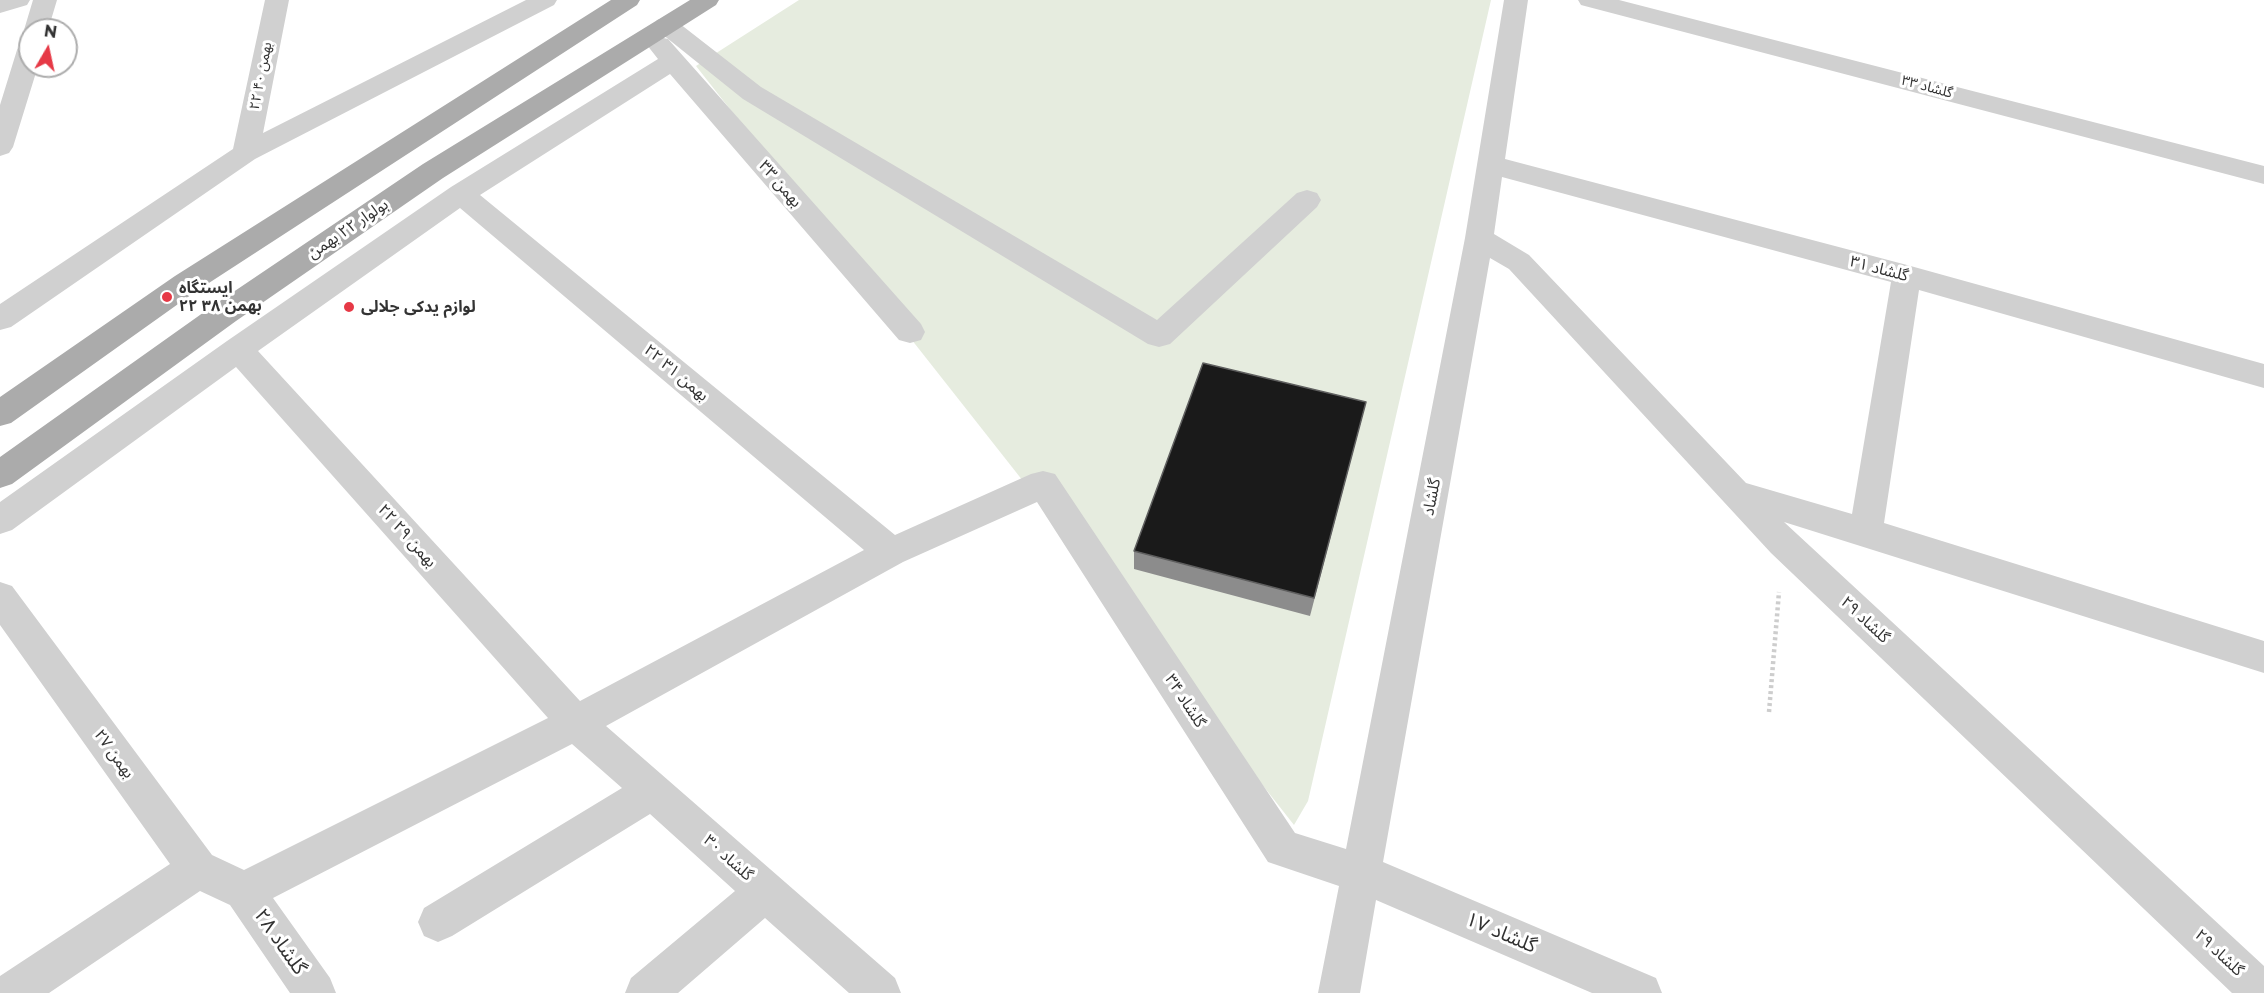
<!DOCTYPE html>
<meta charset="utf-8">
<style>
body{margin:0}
#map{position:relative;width:2264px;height:993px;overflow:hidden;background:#fff;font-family:Montserrat,sans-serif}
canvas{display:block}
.north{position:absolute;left:18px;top:18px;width:60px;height:60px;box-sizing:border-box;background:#fff;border:2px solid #adadad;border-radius:50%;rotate:9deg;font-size:16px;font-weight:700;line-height:24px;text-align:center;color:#333}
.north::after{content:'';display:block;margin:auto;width:21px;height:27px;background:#e63946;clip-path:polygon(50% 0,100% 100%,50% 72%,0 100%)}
</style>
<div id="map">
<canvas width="2264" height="993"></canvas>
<div class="north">N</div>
</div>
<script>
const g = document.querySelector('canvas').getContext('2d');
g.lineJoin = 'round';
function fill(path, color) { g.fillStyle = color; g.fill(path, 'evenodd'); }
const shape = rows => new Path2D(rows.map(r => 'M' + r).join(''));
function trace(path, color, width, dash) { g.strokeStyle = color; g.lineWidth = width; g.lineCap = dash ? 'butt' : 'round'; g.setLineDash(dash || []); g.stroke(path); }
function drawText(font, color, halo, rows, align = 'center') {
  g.font = font + ' Montserrat,"Noto Sans Arabic",sans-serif'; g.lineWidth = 6; g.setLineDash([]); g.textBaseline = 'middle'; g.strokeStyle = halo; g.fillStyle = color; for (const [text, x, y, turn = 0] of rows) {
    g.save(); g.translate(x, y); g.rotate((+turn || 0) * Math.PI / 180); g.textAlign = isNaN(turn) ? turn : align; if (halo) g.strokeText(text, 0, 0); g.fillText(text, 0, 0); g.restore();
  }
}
fill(shape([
 [799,0,1491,0,1308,801,1294,825,696,66]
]), '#e6ecdf');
trace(shape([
 [1769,712,1779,592]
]), '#cdcdcd', 4.5, [3, 3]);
fill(shape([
 [0,0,30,0,27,5,0,13,0,0],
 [33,0,57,0,48,30,30,30,30,36,24,30,33,0],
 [265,0,289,0,263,133,526,0,557,0,554,5,255,159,11,327,0,330,0,304,233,149,265,0],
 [1504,0,1528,0,1505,159,1907,265,2264,364,2264,388,1919,290,1884,523,2264,641,2264,673,1784,522,2264,966,2264,993,2232,993,1771,553,1509,269,1490,258,1383,862,1656,978,1662,993,1592,993,1376,900,1360,993,1318,993,1339,886,1268,862,1037,502,903,562,606,726,895,978,901,993,849,993,765,918,678,993,625,993,631,978,735,891,650,814,452,936,438,942,424,936,418,922,424,908,622,788,572,744,273,898,330,978,336,993,290,993,230,905,200,891,49,993,0,993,0,976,170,864,0,625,0,582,12,586,212,855,244,870,548,718,236,367,12,530,0,534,0,502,227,341,451,187,658,59,647,45,650,39,659,37,668,39,921,324,925,332,921,340,910,343,899,340,670,74,480,195,895,535,1031,474,1043,471,1055,474,1295,833,1346,849,1465,238,1504,0],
 [1502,177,1891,282,1852,514,1746,483,1529,255,1494,234,1502,177],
 [460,208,864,550,580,701,258,351,460,208],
 [1578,0,1619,0,2264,166,2264,184,1581,5,1578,0],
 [666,17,675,20,761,87,1157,320,1297,193,1307,190,1317,193,1321,200,1317,207,1170,344,1159,347,1148,344,743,99,657,30,654,25,657,20,666,17],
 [30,42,30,66,38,66,13,147,9,153,0,156,0,105,17,50,21,44,30,42]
]), '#d0d0d0');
fill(shape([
 [611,0,640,0,637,5,195,292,11,423,0,426,0,397,175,276,611,0],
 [690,0,719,0,716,5,443,178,236,321,12,484,0,488,0,457,214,305,423,164,690,0]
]), '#ababab');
fill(shape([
 [1366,402,1310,616,1134,569,1134,551]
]), '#8c8c8c');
const building = shape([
 [1203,363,1366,402,1314,598,1134,551,1203,363]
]);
fill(building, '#1a1a1a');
trace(building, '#5f5f5f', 1.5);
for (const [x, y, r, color] of [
 [167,297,6,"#e63946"],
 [349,307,6,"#e63946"]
]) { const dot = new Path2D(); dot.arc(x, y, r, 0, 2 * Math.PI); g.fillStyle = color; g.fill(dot); trace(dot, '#fff', 2); }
drawText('14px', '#333', '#fff', [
 ["۲۲ بهمن ۴۰",261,76,-79],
 ["گلشاد ۳۳",1927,87,15]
]);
drawText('16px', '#333', '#fff', [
 ["بهمن ۳۳",780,184,49],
 ["بولوار ۲۲ بهمن",348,229,-34],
 ["گلشاد ۳۱",1879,269,15],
 ["۲۲ بهمن ۳۱",676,373,40],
 ["گلشاد",1432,497,-79],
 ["۲۲ بهمن ۲۹",407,536,48],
 ["گلشاد ۲۹",1865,620,43],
 ["گلشاد ۳۴",1185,701,57],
 ["بهمن ۲۷",114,754,54],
 ["گلشاد ۳۰",728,858,42],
 ["گلشاد ۲۹",2219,953,43]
]);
drawText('bold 16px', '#333', '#fff', [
 ["ایستگاه",179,288],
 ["۲۲ بهمن ۳۸",179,306],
 ["لوازم یدکی جلالی",361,307]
], 'left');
drawText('20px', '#333', '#fff', [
 ["گلشاد ۱۷",1501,933,23],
 ["گلشاد ۲۸",280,942,55]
]);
</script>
